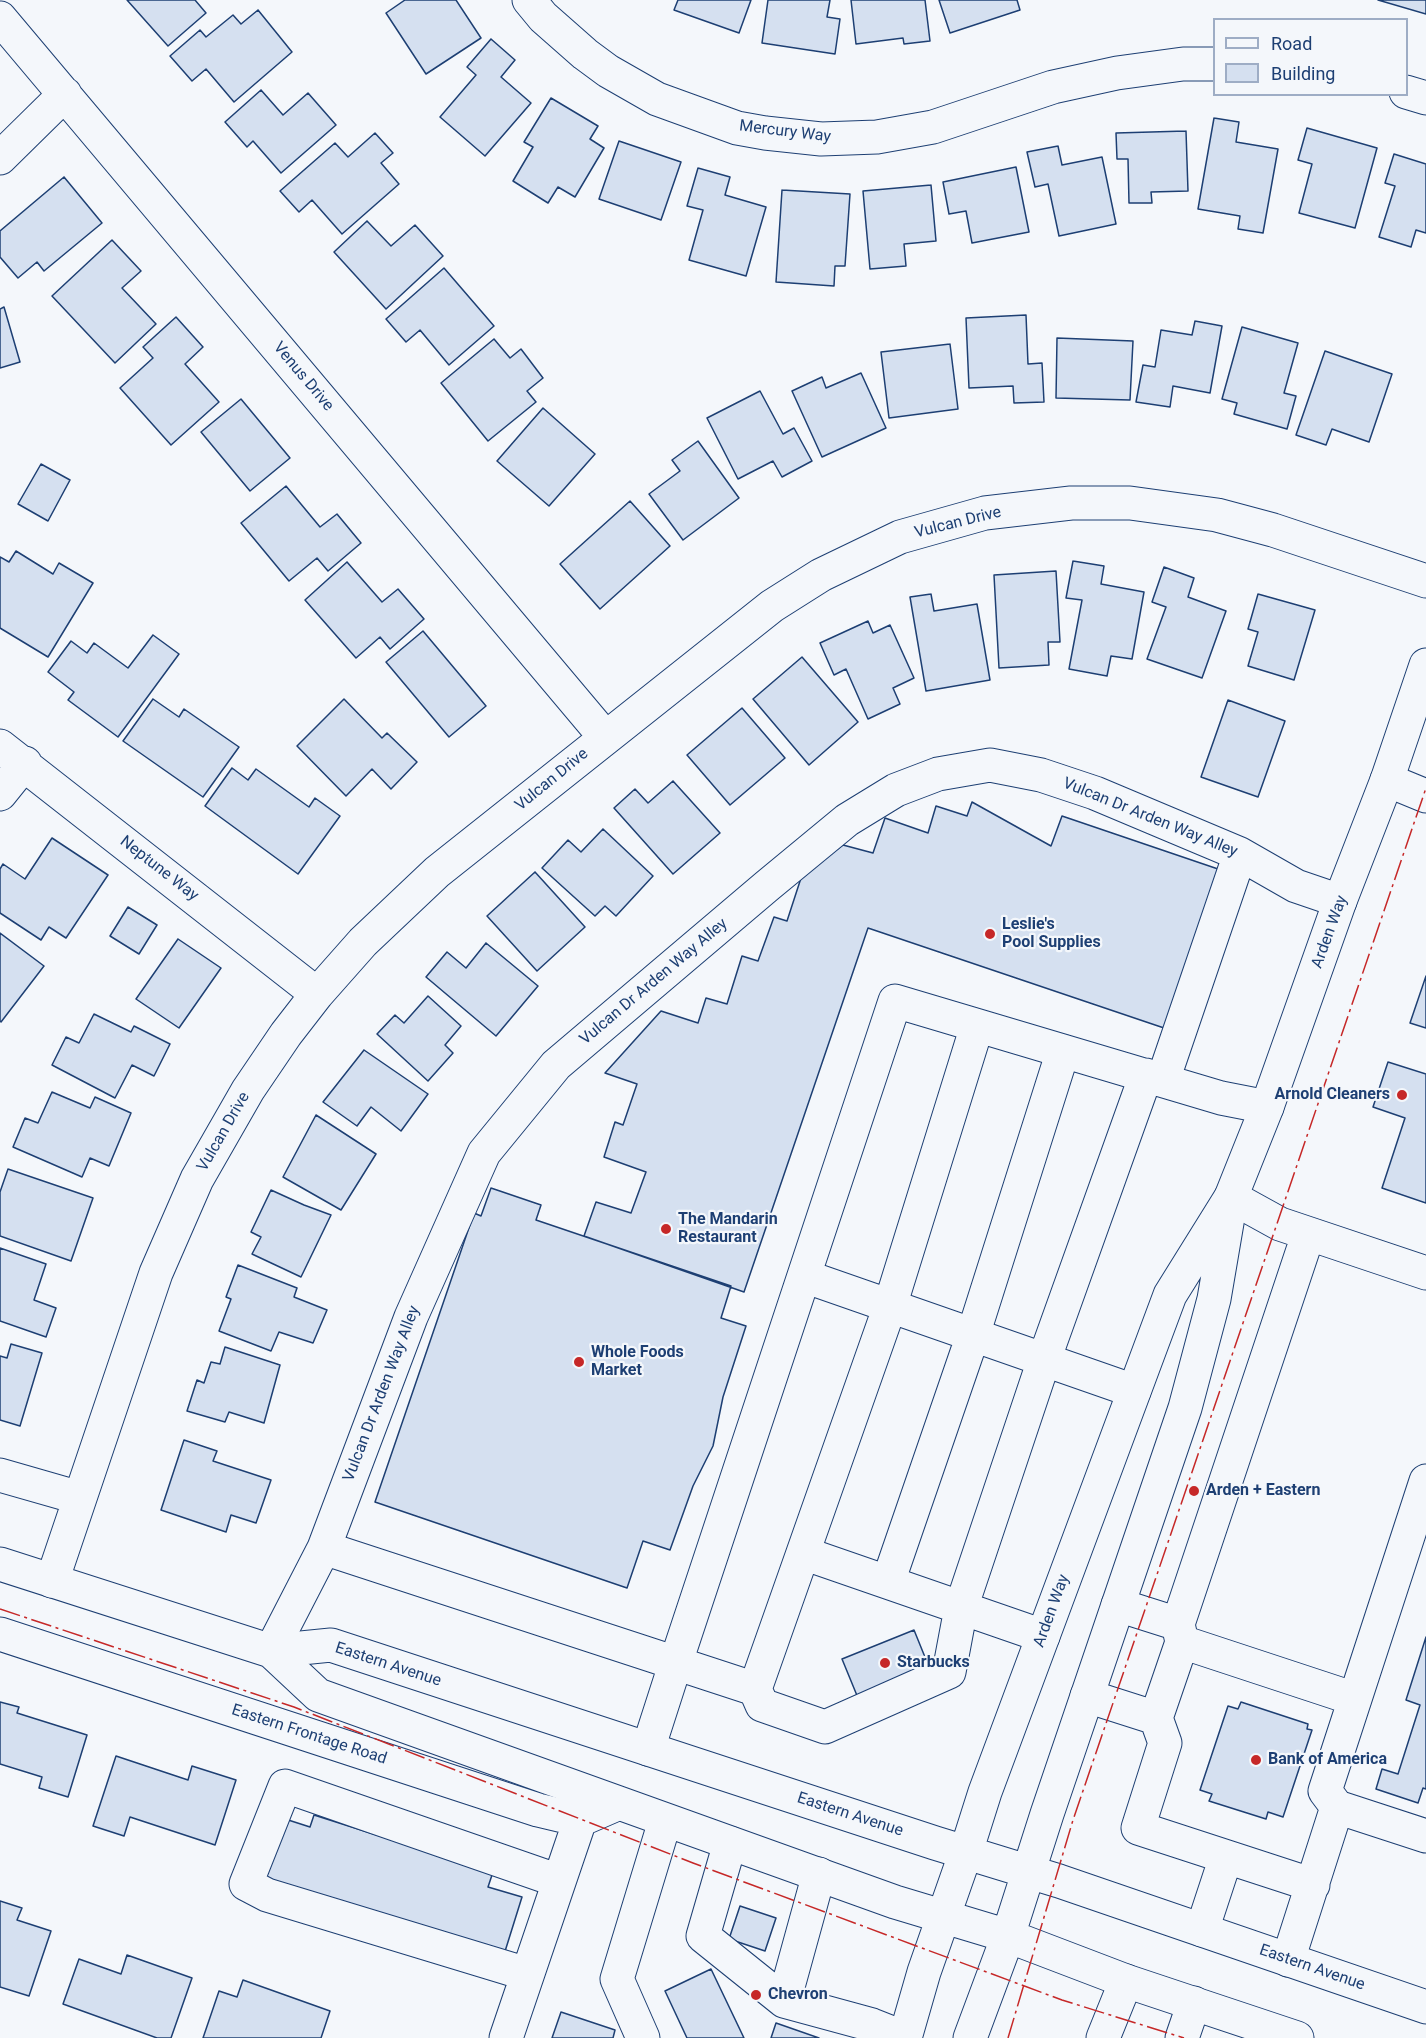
<!DOCTYPE html>
<style>
body{margin:0}
#map{position:relative;width:1426px;height:2038px;overflow:hidden;background:#f4f7fb;font-family:Roboto,sans-serif}
canvas{display:block}
.legend{position:absolute;left:1213px;top:18px;width:195px;height:78px;box-sizing:border-box;background:#f4f7fb;border:2px solid #9eadc5;margin:0;padding:8px 10px;list-style:none;font-size:18px;color:#1d3f73}
.legend li{display:flex;align-items:center;gap:12px;height:30px}
.legend b{width:30px;border:2px solid #9eadc5}
</style>
<div id="map">
<canvas width="1426" height="2038"></canvas>
<ul class="legend">
<li><b style="height:8px;background:#f4f7fb"></b>Road</li>
<li><b style="height:16px;background:#d5e0f0"></b>Building</li>
</ul>
</div>
<script>
const g = document.querySelector('canvas').getContext('2d');
g.lineJoin = 'round';
function fill(path, color) { g.fillStyle = color; g.fill(path, 'evenodd'); }
const shape = rows => new Path2D(rows.map(r => 'M' + r).join(''));
function trace(path, color, width, dash) { g.strokeStyle = color; g.lineWidth = width; g.lineCap = dash ? 'butt' : 'round'; g.setLineDash(dash || []); g.stroke(path); }
function drawText(font, color, halo, rows, align = 'center') {
  g.font = font + ' Roboto,sans-serif'; g.lineWidth = 4.5; g.setLineDash([]); g.textBaseline = 'middle'; g.strokeStyle = halo; g.fillStyle = color; for (const [text, x, y, turn = 0] of rows) {
    g.save(); g.translate(x, y); g.rotate((+turn || 0) * Math.PI / 180); g.textAlign = isNaN(turn) ? turn : align; if (halo) g.strokeText(text, 0, 0); g.fillText(text, 0, 0); g.restore();
  }
}
const building = shape([
 [127,0,195,0,206,13,168,46,127,0],
 [405,0,456,0,481,38,426,74,386,13,405,0],
 [678,0,751,0,739,33,674,10,678,0],
 [768,0,830,0,827,17,840,19,835,54,762,43,768,0],
 [851,0,925,0,930,41,904,44,903,38,856,44,851,0],
 [939,0,1017,0,1020,10,950,33,939,0],
 [1378,0,1426,0,1426,14,1378,0],
 [258,10,292,52,234,102,206,69,192,81,170,56,200,30,206,37,233,15,241,24,258,10],
 [491,39,515,60,501,77,531,103,485,156,440,117,476,75,467,67,491,39],
 [261,90,283,115,308,93,336,125,281,173,253,141,247,147,225,122,261,90],
 [551,98,598,126,590,139,604,148,575,197,558,187,548,203,513,181,533,147,524,142,551,98],
 [1214,118,1239,122,1236,142,1278,149,1263,233,1238,229,1240,216,1198,209,1214,118],
 [1307,128,1377,148,1355,228,1299,213,1312,164,1298,160,1307,128],
 [1186,131,1188,191,1151,192,1152,203,1129,203,1128,159,1117,159,1116,133,1186,131],
 [375,133,393,153,381,163,399,184,342,234,312,200,299,212,280,191,335,143,348,157,375,133],
 [619,141,681,162,661,220,599,199,619,141],
 [1058,146,1062,165,1102,157,1116,224,1059,236,1048,184,1035,187,1027,152,1058,146],
 [1394,154,1426,164,1426,233,1416,230,1411,247,1379,237,1395,186,1385,183,1394,154],
 [1016,167,1029,232,972,243,966,211,949,214,943,182,1016,167],
 [698,168,730,177,725,195,766,207,746,276,689,260,703,210,687,206,698,168],
 [64,177,102,223,44,271,37,262,18,278,0,257,0,231,64,177],
 [931,185,936,241,904,244,906,266,870,269,863,191,931,185],
 [782,190,850,194,845,266,835,266,834,286,776,282,782,190],
 [367,221,391,246,415,225,443,256,386,309,334,252,367,221],
 [112,240,141,271,122,288,156,324,115,363,52,296,112,240],
 [444,268,494,326,449,365,420,330,406,342,386,319,444,268],
 [4,307,20,362,0,368,0,309,4,307],
 [1026,315,1028,364,1042,363,1044,402,1014,403,1013,386,969,388,966,318,1026,315],
 [176,317,203,347,185,364,219,402,171,445,120,388,153,358,143,347,176,317],
 [1195,321,1222,326,1210,393,1173,386,1170,407,1136,402,1143,365,1155,367,1161,330,1192,335,1195,321],
 [1242,327,1298,343,1284,393,1296,396,1287,429,1234,414,1237,403,1222,399,1242,327],
 [1057,338,1133,341,1130,400,1056,398,1057,338],
 [494,339,510,358,521,349,543,378,527,391,536,402,488,441,441,383,494,339],
 [950,344,958,409,889,418,881,352,950,344],
 [1325,351,1392,374,1369,442,1332,429,1326,445,1296,435,1325,351],
 [861,373,886,428,822,457,792,391,822,377,826,388,861,373],
 [760,391,783,434,794,428,812,461,782,477,773,461,738,479,707,418,760,391],
 [241,399,290,458,250,491,201,432,241,399],
 [543,408,595,454,549,506,497,461,543,408],
 [698,441,739,498,683,540,649,494,680,471,672,460,698,441],
 [41,464,70,480,48,521,18,504,41,464],
 [286,486,320,527,337,514,361,543,328,571,317,558,289,581,241,523,286,486],
 [630,501,670,546,600,609,560,564,630,501],
 [16,551,53,574,59,563,93,583,48,657,0,628,0,557,9,562,16,551],
 [1073,561,1104,566,1101,584,1144,592,1132,659,1111,656,1107,676,1069,669,1082,600,1066,598,1073,561],
 [347,562,382,602,398,589,424,619,390,649,380,637,356,658,305,600,347,562],
 [1164,567,1194,578,1188,597,1226,611,1202,678,1147,659,1166,607,1152,602,1164,567],
 [1056,571,1060,642,1048,642,1049,665,999,668,994,575,1056,571],
 [931,594,934,611,977,604,990,680,926,691,910,597,931,594],
 [1258,594,1315,610,1294,680,1248,666,1258,632,1248,629,1258,594],
 [868,621,873,633,890,625,914,678,893,688,900,704,868,719,846,669,834,675,820,643,868,621],
 [423,631,486,706,449,737,386,662,423,631],
 [153,635,179,654,118,737,68,700,74,692,48,672,71,641,87,653,94,643,128,668,153,635],
 [802,657,858,722,809,765,753,699,802,657],
 [153,699,179,717,184,709,239,747,203,797,123,741,153,699],
 [344,699,382,738,387,733,417,762,391,789,372,769,346,796,297,746,344,699],
 [1228,700,1285,721,1258,797,1201,777,1228,700],
 [742,708,785,758,730,805,687,755,742,708],
 [232,768,248,780,256,769,309,807,315,798,340,816,298,874,205,806,232,768],
 [673,781,720,833,673,874,614,808,635,789,648,803,673,781],
 [972,802,1051,846,1062,816,1218,869,1164,1028,868,928,744,1292,584,1236,596,1202,631,1213,646,1172,604,1157,615,1122,623,1125,637,1084,605,1073,661,1011,698,1023,706,998,727,1004,742,956,758,961,774,917,787,921,802,875,843,845,873,853,885,818,928,833,936,806,967,816,972,802],
 [603,829,653,876,616,916,605,906,595,916,542,868,568,840,581,852,603,829],
 [52,838,108,875,66,938,49,927,41,940,0,913,0,869,3,864,25,879,52,838],
 [535,872,585,927,537,971,487,916,535,872],
 [128,907,157,925,139,954,110,936,128,907],
 [0,933,44,966,1,1022,0,1021,0,933],
 [178,939,221,968,179,1028,136,999,178,939],
 [486,943,538,986,496,1036,426,977,447,952,466,968,486,943],
 [1426,976,1426,1028,1410,1023,1426,976],
 [428,996,461,1026,445,1045,453,1053,428,1081,377,1034,395,1015,404,1023,428,996],
 [94,1014,131,1032,134,1026,170,1044,154,1076,132,1065,115,1098,52,1065,66,1037,79,1043,94,1014],
 [364,1050,428,1094,401,1131,371,1107,357,1126,323,1102,364,1050],
 [1388,1062,1426,1074,1426,1203,1382,1188,1405,1118,1373,1107,1388,1062],
 [52,1092,90,1108,95,1097,131,1113,109,1166,90,1158,82,1177,13,1147,25,1118,38,1123,52,1092],
 [316,1115,376,1154,341,1210,283,1177,316,1115],
 [8,1169,93,1198,71,1261,0,1236,0,1192,8,1169],
 [491,1188,541,1205,536,1220,731,1286,721,1318,746,1326,723,1397,713,1446,693,1486,670,1550,643,1541,627,1588,375,1502,474,1213,481,1216,491,1188],
 [271,1190,304,1205,331,1215,301,1277,252,1254,261,1237,251,1232,271,1190],
 [0,1248,46,1264,34,1300,56,1308,46,1337,0,1321,0,1248],
 [238,1265,297,1288,294,1297,327,1310,313,1343,279,1332,271,1351,219,1331,231,1299,226,1297,238,1265],
 [11,1344,42,1353,20,1426,0,1420,0,1356,7,1358,11,1344],
 [225,1347,280,1365,264,1423,229,1412,225,1422,187,1411,197,1380,204,1383,211,1362,220,1364,225,1347],
 [184,1440,217,1451,213,1461,271,1480,256,1523,231,1515,226,1532,161,1510,184,1440],
 [914,1630,929,1667,858,1698,842,1659,914,1630],
 [1426,1637,1426,1789,1423,1788,1418,1803,1376,1789,1382,1769,1398,1774,1420,1705,1406,1700,1426,1637],
 [0,1702,19,1707,17,1713,87,1735,68,1797,39,1788,42,1777,0,1764,0,1702],
 [1241,1702,1308,1724,1307,1729,1312,1730,1283,1817,1268,1812,1266,1819,1209,1801,1212,1794,1200,1790,1228,1706,1238,1709,1241,1702],
 [116,1756,188,1780,192,1766,236,1780,215,1845,130,1817,124,1836,93,1826,116,1756],
 [314,1815,493,1872,488,1887,522,1897,502,1961,261,1885,282,1818,310,1827,314,1815],
 [0,1901,22,1908,17,1920,51,1931,29,1996,0,1987,0,1901],
 [740,1906,776,1918,765,1951,729,1939,740,1906],
 [127,1955,192,1978,171,2038,157,2038,63,2004,79,1959,121,1974,127,1955],
 [711,1969,744,2038,687,2038,665,1991,711,1969],
 [243,1980,330,2011,321,2038,203,2038,219,1991,237,1997,243,1980],
 [561,2012,615,2030,613,2038,552,2038,561,2012],
 [776,2023,819,2038,771,2038,776,2023]
]);
fill(building, '#d5e0f0');
trace(building, '#1d3f73', 1.5);
const minor = shape([
 [529,0,543,17,585,54,608,71,657,99,737,128,765,133,821,139,877,137,933,127,1053,87,1117,73,1183,64,1214,64],
 [0,18,605,737],
 [1406,92,1426,98],
 [0,158,65,94],
 [0,746,317,994],
 [1387,780,1426,796],
 [0,794,25,763],
 [1163,1080,1240,854],
 [1231,1197,1280,1224,1426,1273],
 [1308,1235,1178,1624,1182,1642,1355,1699],
 [804,1276,1134,1391],
 [0,1475,80,1498],
 [324,1548,755,1689,890,1306,977,1026],
 [803,1553,1043,1636],
 [52,1581,156,1273,197,1179,248,1090,286,1034,317,994,363,942,437,872,772,606,821,575,900,537,985,513,1071,503,1130,503,1217,515,1273,530,1426,581],
 [888,1582,973,1335,1063,1051],
 [1118,1605,1178,1624],
 [0,1634,538,1810,580,1820,617,1804],
 [271,1651,324,1548,411,1317,484,1153,556,1065,767,886,847,820,896,790,938,774,990,765,1041,775,1095,793,1240,854,1296,886,1340,901],
 [755,1689,762,1705,825,1727,949,1672,961,1608,1044,1360,1146,1075],
 [1087,1696,1156,1718,1182,1642],
 [1156,1718,1165,1743,1138,1828,1313,1885],
 [648,1749,676,1662,895,1001,1221,1098,1267,1107],
 [1337,1807,1426,1836],
 [730,1843,703,1936,784,2001,872,2025,905,2038],
 [1202,1930,1226,1857],
 [1288,1960,1337,1807,1325,1791,1426,1481],
 [527,1974,267,1895,246,1884,285,1786,559,1881],
 [784,2001,819,1874],
 [506,2038,580,1820],
 [643,2038,617,1979,665,1821],
 [1103,2038,1126,1981],
 [1182,2038,1194,2003]
]);
const major = shape([
 [0,1564,271,1651,331,1645,935,1843,1059,1881,1426,2007],
 [271,1651,318,1695,895,1902,1008,1936,1126,1981,1297,2038],
 [905,2038,924,1972,966,1852,985,1792,1170,1295,1231,1197,1267,1107,1340,901,1387,780,1426,665],
 [970,2038,1008,1936,1047,1814,1185,1408,1214,1299,1229,1211]
]);
trace(minor, '#1d3f73', 35);
trace(major, '#1d3f73', 35);
trace(minor, '#f4f7fb', 33);
trace(major, '#f4f7fb', 33);
trace(shape([
 [0,1609,294,1707,693,1863,1062,2000,1184,2038],
 [1008,2038,1073,1820,1426,788]
]), '#c62828', 1.5, [21, 4.5, 3, 4.5]);
for (const [x, y, r, color] of [
 [990,934,6,"#c62828"],
 [1402,1095,6,"#c62828"],
 [666,1229,6,"#c62828"],
 [579,1362,6,"#c62828"],
 [1194,1491,6,"#c62828"],
 [885,1663,6,"#c62828"],
 [1256,1760,6,"#c62828"],
 [756,1995,6,"#c62828"]
]) { const dot = new Path2D(); dot.arc(x, y, r, 0, 2 * Math.PI); g.fillStyle = color; g.fill(dot); trace(dot, '#f4f7fb', 2); }
drawText('16px', '#1d3f73', '#f4f7fb', [
 ["Mercury Way",785,132,7],
 ["Venus Drive",303,377,50],
 ["Vulcan Drive",958,523,-14],
 ["Vulcan Drive",552,780,-39],
 ["Vulcan Dr Arden Way Alley",1150,818,22],
 ["Neptune Way",159,869,38],
 ["Arden Way",1330,932,-70],
 ["Vulcan Dr Arden Way Alley",654,982,-40],
 ["Vulcan Drive",224,1132,-60],
 ["Vulcan Dr Arden Way Alley",382,1394,-69],
 ["Arden Way",1052,1611,-70],
 ["Eastern Avenue",388,1665,18],
 ["Eastern Frontage Road",309,1735,18],
 ["Eastern Avenue",850,1815,18],
 ["Eastern Avenue",1312,1968,19]
]);
drawText('bold 16px', '#1d3f73', '#f4f7fb', [
 ["Leslie's",1002,925],
 ["Pool Supplies",1002,943],
 ["Arnold Cleaners",1390,1095,"right"],
 ["The Mandarin",678,1220],
 ["Restaurant",678,1238],
 ["Whole Foods",591,1353],
 ["Market",591,1371],
 ["Arden + Eastern",1206,1491],
 ["Starbucks",897,1663],
 ["Bank of America",1268,1760],
 ["Chevron",768,1995]
], 'left');
</script>
